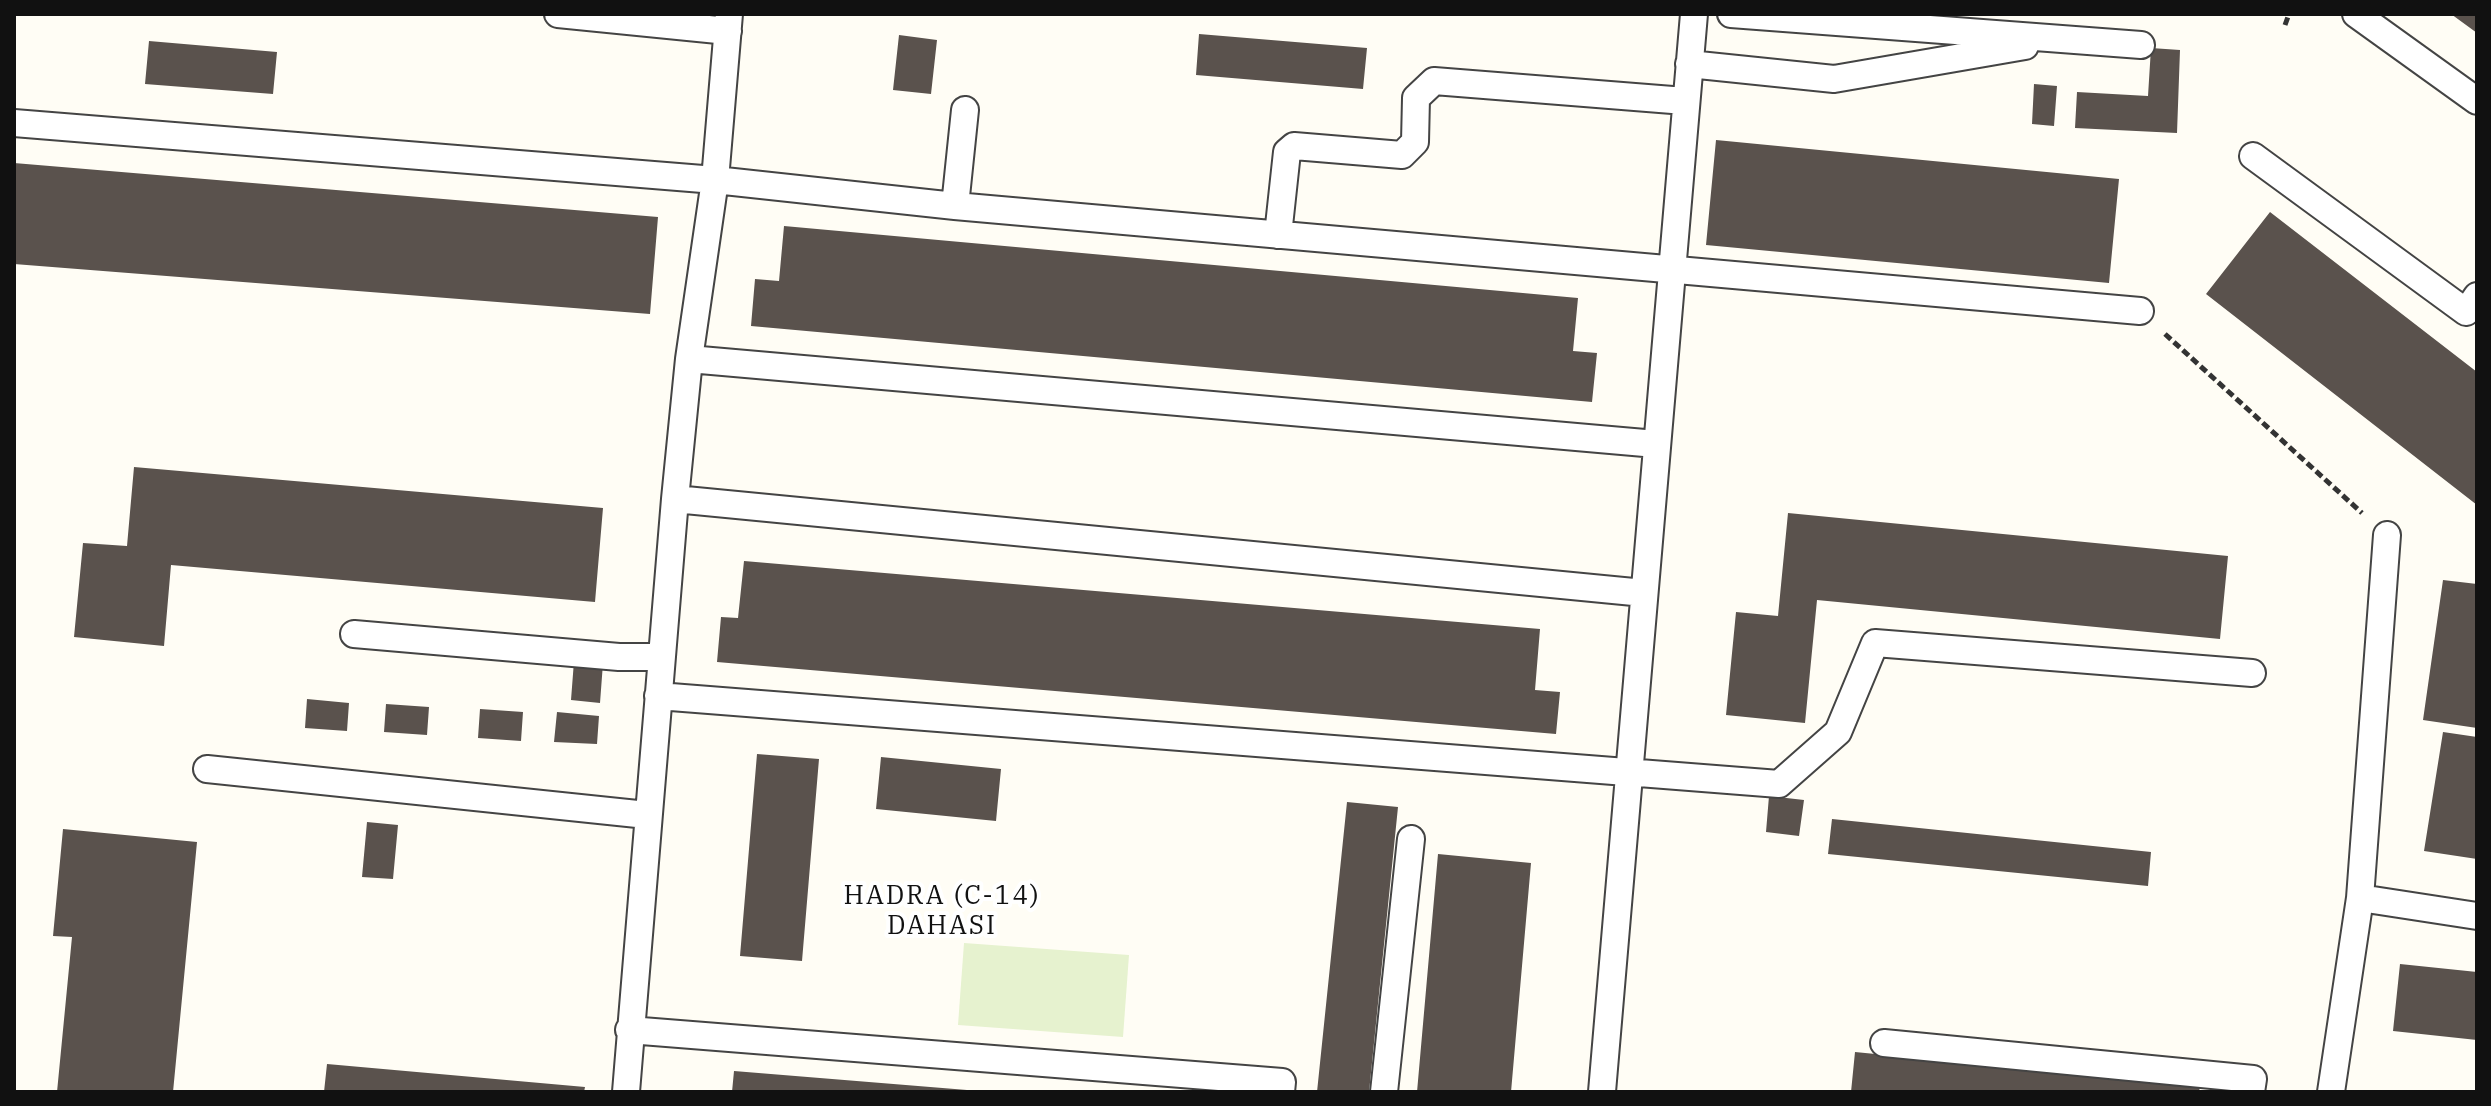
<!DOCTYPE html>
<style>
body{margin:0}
#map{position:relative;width:2491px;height:1106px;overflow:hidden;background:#fffdf5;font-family:"IBM Plex Serif",serif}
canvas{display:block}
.frame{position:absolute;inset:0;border:16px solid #111;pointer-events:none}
</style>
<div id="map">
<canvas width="2491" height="1106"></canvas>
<div class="frame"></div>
</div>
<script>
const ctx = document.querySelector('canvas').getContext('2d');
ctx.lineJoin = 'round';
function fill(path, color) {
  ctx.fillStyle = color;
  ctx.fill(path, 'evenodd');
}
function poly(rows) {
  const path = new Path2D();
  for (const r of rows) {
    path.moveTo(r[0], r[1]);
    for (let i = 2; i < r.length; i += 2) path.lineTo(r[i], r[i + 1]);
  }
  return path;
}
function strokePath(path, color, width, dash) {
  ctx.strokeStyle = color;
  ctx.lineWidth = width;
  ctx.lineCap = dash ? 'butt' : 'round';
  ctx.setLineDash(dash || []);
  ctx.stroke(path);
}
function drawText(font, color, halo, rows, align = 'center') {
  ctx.font = font + ' "IBM Plex Serif",serif';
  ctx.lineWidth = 8;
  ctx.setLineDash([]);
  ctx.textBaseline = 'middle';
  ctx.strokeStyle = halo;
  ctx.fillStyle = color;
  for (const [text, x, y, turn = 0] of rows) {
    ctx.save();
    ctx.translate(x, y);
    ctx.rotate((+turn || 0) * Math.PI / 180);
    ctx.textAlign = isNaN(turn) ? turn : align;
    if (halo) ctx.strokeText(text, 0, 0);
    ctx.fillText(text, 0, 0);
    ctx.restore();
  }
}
fill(poly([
 [964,943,1129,955,1123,1037,958,1025]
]), '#e6f2cf');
fill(poly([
 [2451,14,2477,14,2477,33],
 [1199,34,1367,48,1363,89,1196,75],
 [899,35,937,40,931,94,893,90],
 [149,41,277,52,273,94,145,84],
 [2151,48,2180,50,2177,133,2075,128,2077,92,2148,96],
 [2034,84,2057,86,2054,126,2032,124],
 [1716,140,2119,179,2109,283,1706,245],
 [14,163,658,217,650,314,14,264],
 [2270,212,2477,372,2477,505,2206,294],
 [784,226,1578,298,1573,351,1597,353,1592,402,751,326,755,279,779,281],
 [134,467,603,508,595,602,171,565,164,646,74,637,83,543,127,546],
 [1788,513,2228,556,2220,639,1817,600,1805,723,1726,715,1736,612,1778,616],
 [744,561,1540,629,1535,690,1560,692,1556,734,717,662,721,617,738,618],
 [2443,580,2477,584,2477,728,2423,720],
 [574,661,603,663,600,703,571,700],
 [307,699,349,703,347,731,305,728],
 [386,704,429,707,427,735,384,732],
 [480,709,523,712,521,741,478,738],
 [557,712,599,716,597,744,554,742],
 [2443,732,2477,737,2477,859,2424,851],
 [757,754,819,759,802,961,740,956],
 [881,757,1001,769,996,821,876,809],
 [1769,796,1804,800,1799,836,1766,832],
 [1347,802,1398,807,1369,1092,1317,1092],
 [1832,819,2151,852,2148,886,1828,854],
 [367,822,398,825,393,879,362,877],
 [63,829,197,842,173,1092,57,1092,72,937,53,936],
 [1438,854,1531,863,1511,1092,1417,1092],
 [2400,964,2477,972,2477,1040,2393,1031],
 [1855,1052,2200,1086,2199,1092,1851,1092],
 [327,1064,585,1087,584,1092,324,1092],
 [734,1071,967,1090,967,1092,732,1092]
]), '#5a524d');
const lane = poly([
 [558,14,728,31],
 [1731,14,2141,45],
 [2356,14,2477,101],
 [1689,64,1834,79,2025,46],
 [14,123,715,180,955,206,2140,311],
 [2253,156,2466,312,2477,296],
 [955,206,965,110],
 [1278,235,1287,152,1294,146,1402,155,1415,142,1416,98,1434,81,1685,101],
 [689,359,1656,444],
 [675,499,1644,593],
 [354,634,619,657,660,657],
 [658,696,1779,784,1838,732,1875,643,2252,673],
 [207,769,647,815],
 [2360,898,2477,916],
 [629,1030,1282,1082,1281,1092],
 [1884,1043,2253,1079,2251,1092],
 [626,1092,675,499,689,359,715,180,729,14],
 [1384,1092,1411,839],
 [1602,1092,1694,14],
 [2331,1092,2360,898,2387,535]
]);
strokePath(lane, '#444', 30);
strokePath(poly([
 [2285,25,2289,14],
 [2165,334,2362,513]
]), '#333', 5, [8, 4]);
strokePath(lane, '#fff', 26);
ctx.letterSpacing = '2px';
drawText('26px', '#111', '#fff', [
 ["HADRA (C-14)",942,896],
 ["DAHASI",942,926]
]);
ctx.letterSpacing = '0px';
</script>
